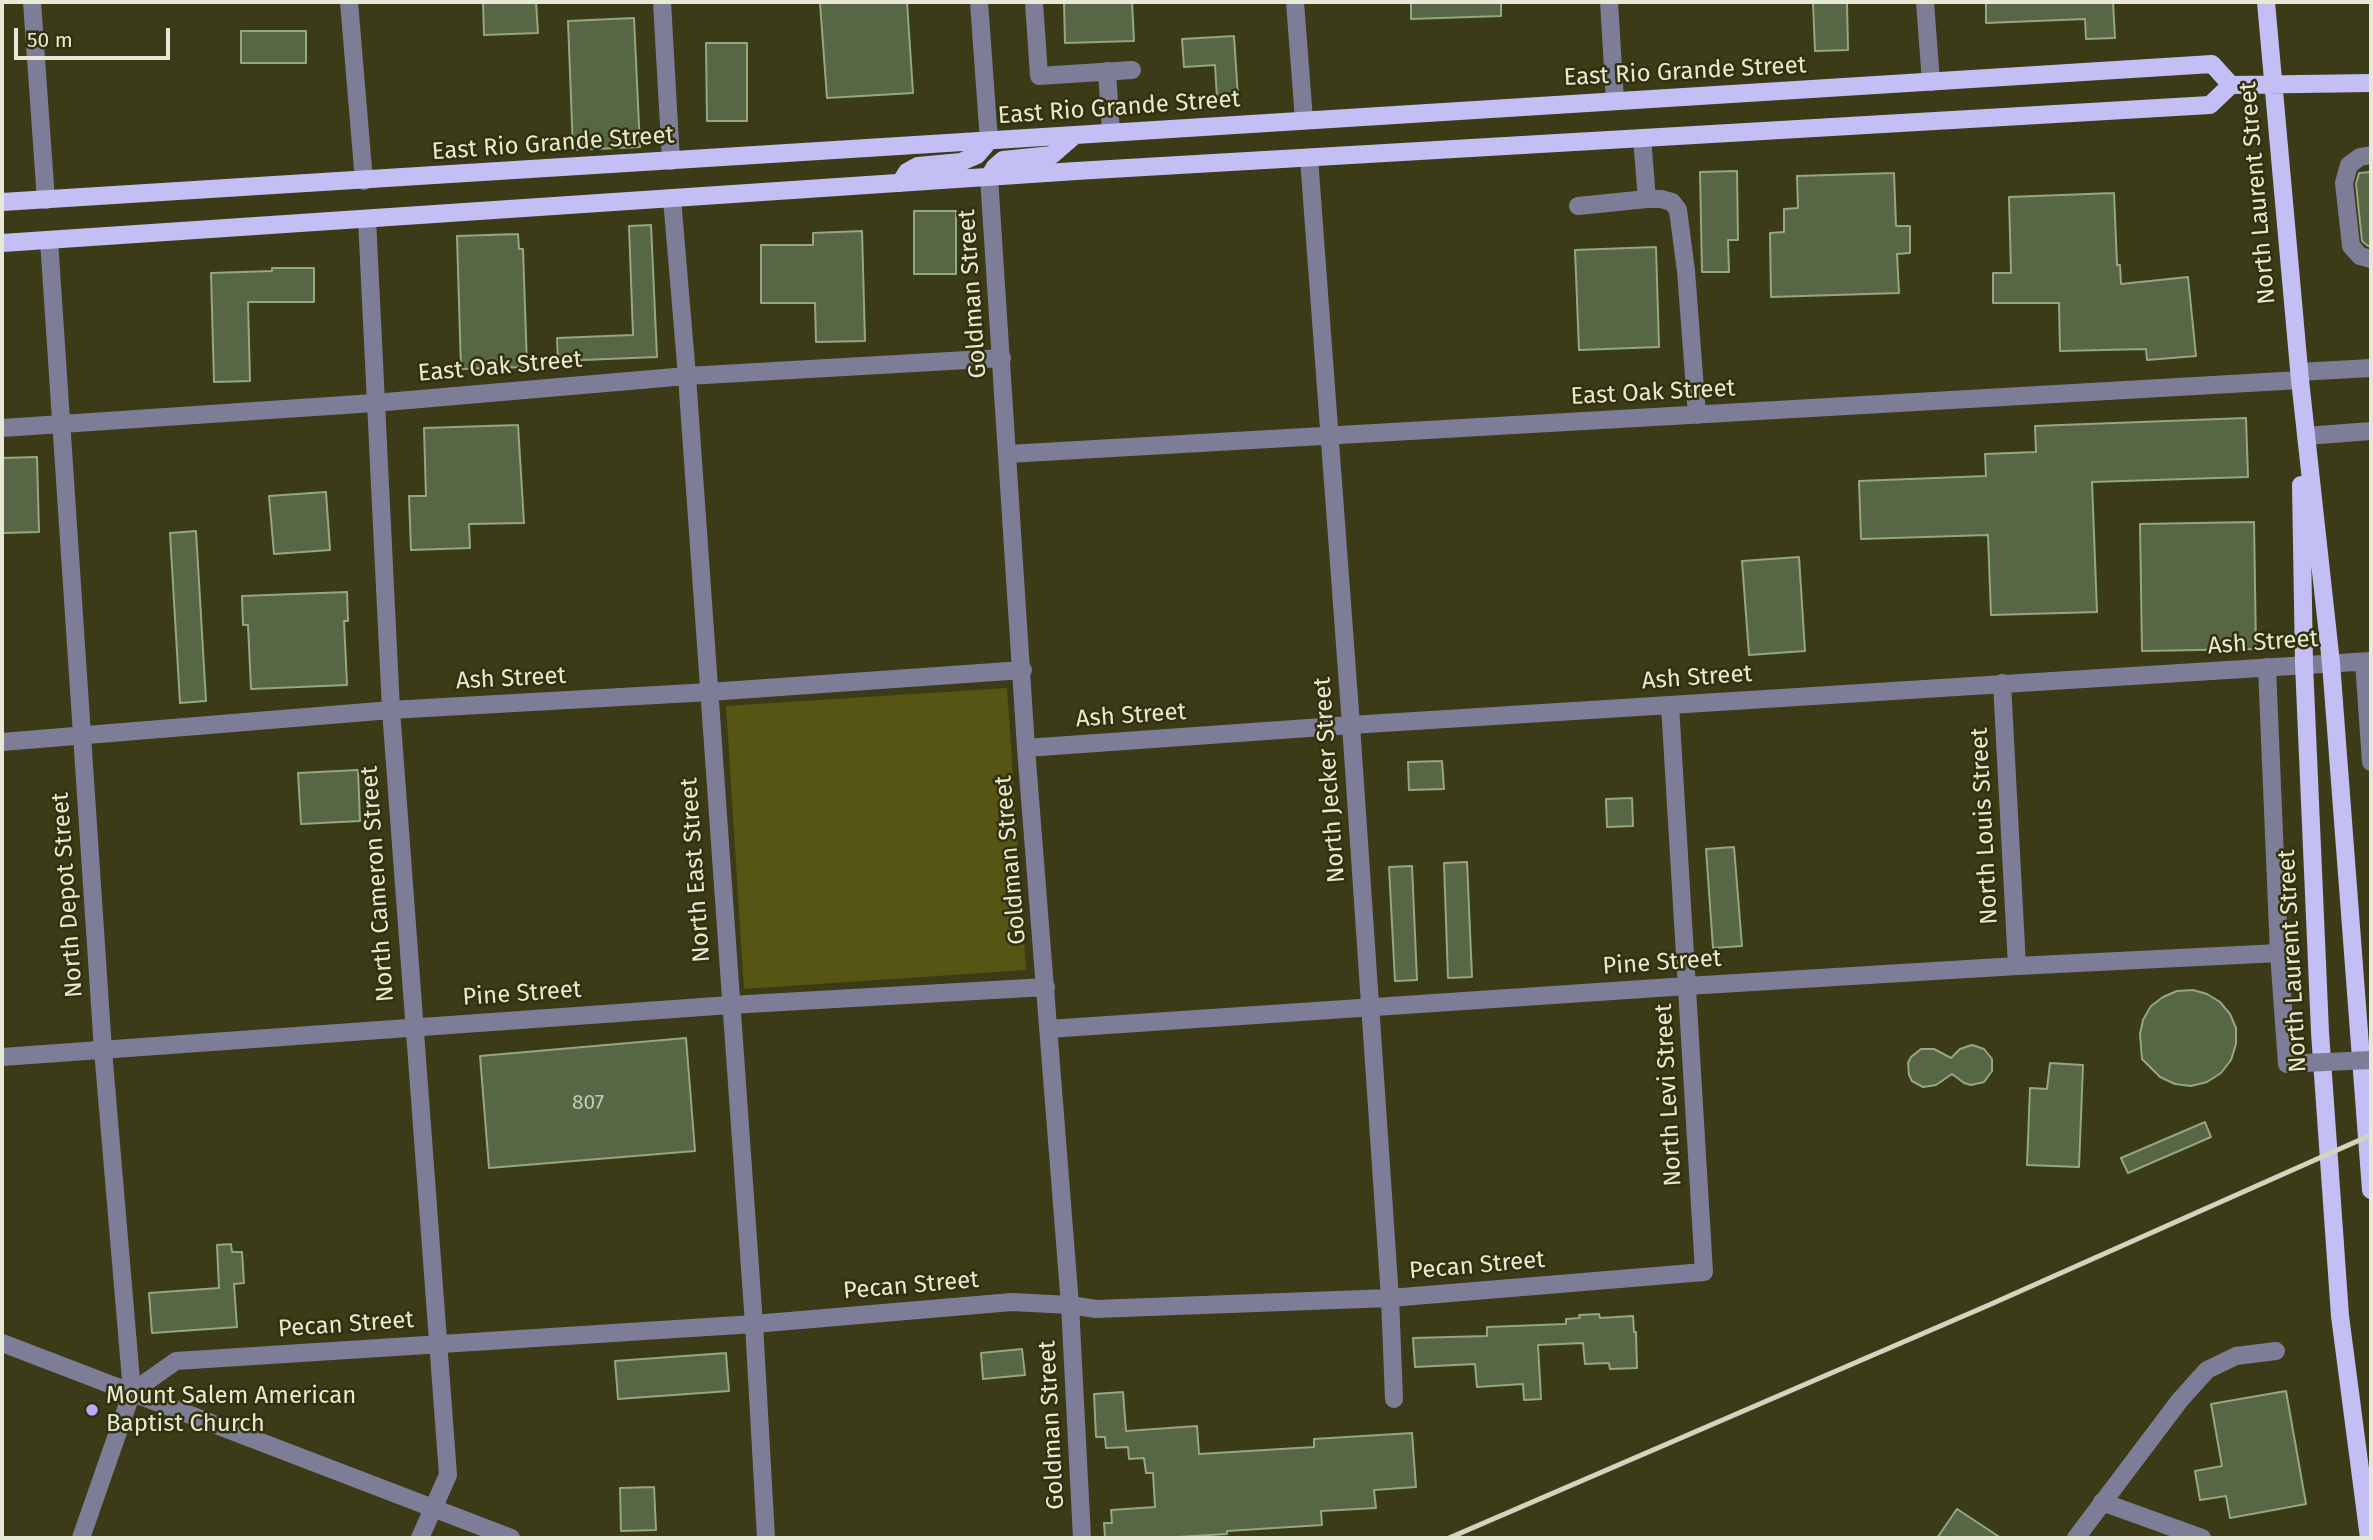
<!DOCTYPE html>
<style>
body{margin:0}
#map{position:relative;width:2373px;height:1540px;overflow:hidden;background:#3c3b18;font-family:"Fira Sans",sans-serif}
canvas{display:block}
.frame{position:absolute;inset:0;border:4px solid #e8e9d4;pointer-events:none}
.scale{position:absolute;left:14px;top:28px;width:156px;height:32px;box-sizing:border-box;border:4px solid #e8e9d4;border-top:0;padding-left:9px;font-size:21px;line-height:24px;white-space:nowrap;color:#e8e9d4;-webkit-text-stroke:5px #32310d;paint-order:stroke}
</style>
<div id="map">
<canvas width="2373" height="1540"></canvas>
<div class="frame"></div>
<div class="scale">50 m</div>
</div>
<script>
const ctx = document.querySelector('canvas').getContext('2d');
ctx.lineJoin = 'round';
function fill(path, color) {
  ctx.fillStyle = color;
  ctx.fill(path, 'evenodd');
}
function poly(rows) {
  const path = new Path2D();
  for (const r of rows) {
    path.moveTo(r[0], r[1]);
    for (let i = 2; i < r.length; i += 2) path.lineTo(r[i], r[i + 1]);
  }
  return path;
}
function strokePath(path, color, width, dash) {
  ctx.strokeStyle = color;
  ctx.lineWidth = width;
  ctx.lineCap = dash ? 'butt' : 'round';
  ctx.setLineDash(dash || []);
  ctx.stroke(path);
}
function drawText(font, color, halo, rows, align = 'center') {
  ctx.font = font + ' "Fira Sans",sans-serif';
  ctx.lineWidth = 5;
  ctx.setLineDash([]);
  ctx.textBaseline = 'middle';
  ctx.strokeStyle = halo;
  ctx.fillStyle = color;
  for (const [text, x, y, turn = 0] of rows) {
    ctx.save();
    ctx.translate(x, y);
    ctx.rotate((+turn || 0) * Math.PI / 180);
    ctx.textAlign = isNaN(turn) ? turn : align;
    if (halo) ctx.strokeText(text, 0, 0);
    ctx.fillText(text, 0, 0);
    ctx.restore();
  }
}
fill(poly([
 [1007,688,1026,970,744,989,726,706]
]), '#565514');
const building = poly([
 [483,2,536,2,538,33,484,35,483,2],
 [839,2,907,2,913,93,827,98,820,3,839,2],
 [1064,2,1132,2,1134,41,1065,43,1064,2],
 [1411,2,1501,2,1501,16,1411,19,1411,2],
 [1813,2,1847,2,1848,50,1815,51,1813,2],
 [1986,2,2113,2,2115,38,2086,39,2085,19,1986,23,1986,2],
 [634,18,640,147,573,150,568,21,634,18],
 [241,31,306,31,306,63,241,63,241,31],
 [1234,36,1238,97,1217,98,1215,65,1184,67,1182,39,1234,36],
 [706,43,747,43,747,121,707,121,706,43],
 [1737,171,1738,240,1728,240,1729,272,1702,272,1700,172,1737,171],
 [2371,172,2371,246,2368,246,2362,241,2356,184,2359,173,2371,172],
 [1894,173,1896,226,1910,226,1910,253,1897,254,1899,293,1771,297,1770,233,1784,232,1784,209,1798,208,1797,176,1894,173],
 [2114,193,2117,265,2120,265,2121,284,2188,277,2196,356,2147,360,2146,349,2060,351,2059,303,1993,303,1993,273,2011,273,2009,197,2114,193],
 [914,211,956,211,956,274,914,274,914,211],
 [651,225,657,357,558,361,557,338,633,335,629,226,651,225],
 [862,231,865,341,816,342,815,303,761,303,761,245,813,245,813,233,862,231],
 [518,234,519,249,523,249,527,367,461,369,457,236,518,234],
 [1656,247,1659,347,1579,350,1575,250,1656,247],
 [272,268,314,268,314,302,248,302,250,381,214,382,211,273,272,271,272,268],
 [2246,418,2248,477,2092,482,2097,612,1991,615,1988,535,1861,539,1859,481,1986,476,1985,454,2036,452,2035,426,2246,418],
 [518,425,524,523,469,524,470,548,411,550,409,496,426,496,424,428,518,425],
 [37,457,39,532,2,533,2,458,37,457],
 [326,492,330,550,274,554,269,496,326,492],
 [2254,522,2256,649,2142,651,2140,524,2254,522],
 [196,531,206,701,180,703,170,533,196,531],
 [1799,557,1805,651,1749,655,1742,561,1799,557],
 [347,592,348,621,344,621,347,685,251,689,248,625,243,625,242,596,347,592],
 [1442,761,1444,789,1409,790,1408,762,1442,761],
 [358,770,360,821,301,824,298,773,358,770],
 [1632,798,1633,826,1607,827,1606,799,1632,798],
 [1734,847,1742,946,1713,948,1706,849,1734,847],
 [1467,862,1472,977,1448,978,1444,863,1467,862],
 [1412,866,1417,980,1395,981,1389,867,1412,866],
 [2193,990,2207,994,2220,1002,2230,1014,2236,1028,2236,1044,2231,1060,2221,1073,2207,1082,2191,1086,2175,1084,2160,1077,2142,1059,2140,1034,2143,1020,2151,1006,2163,997,2177,991,2193,990],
 [686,1038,695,1151,489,1168,480,1056,686,1038],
 [1972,1045,1984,1049,1992,1059,1992,1071,1984,1082,1971,1085,1964,1083,1952,1074,1936,1085,1923,1087,1912,1081,1909,1075,1908,1063,1911,1057,1921,1049,1934,1049,1951,1058,1960,1049,1972,1045],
 [2050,1063,2083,1065,2079,1167,2027,1165,2030,1088,2047,1089,2050,1063],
 [2205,1122,2211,1137,2128,1173,2121,1158,2205,1122],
 [231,1244,232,1252,242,1252,244,1283,234,1284,237,1327,152,1333,149,1293,219,1288,217,1245,231,1244],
 [1599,1314,1600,1318,1633,1316,1634,1332,1636,1332,1637,1368,1610,1369,1609,1363,1585,1364,1583,1343,1538,1345,1541,1399,1524,1400,1523,1384,1477,1387,1475,1364,1415,1367,1413,1338,1487,1336,1487,1327,1566,1324,1566,1319,1580,1318,1579,1315,1599,1314],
 [1022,1349,1025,1375,983,1379,981,1353,1022,1349],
 [726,1353,729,1391,618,1399,615,1361,726,1353],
 [2286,1391,2306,1504,2230,1518,2226,1496,2200,1500,2195,1471,2222,1466,2211,1404,2286,1391],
 [1123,1392,1126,1431,1197,1426,1199,1454,1314,1447,1314,1439,1412,1433,1416,1487,1374,1490,1376,1508,1321,1511,1322,1525,1227,1531,1227,1534,1160,1538,1105,1538,1104,1523,1112,1523,1111,1510,1155,1507,1153,1473,1146,1473,1144,1458,1129,1459,1128,1447,1106,1448,1105,1437,1096,1437,1094,1394,1123,1392],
 [654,1487,656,1530,621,1531,620,1488,654,1487],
 [1957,1509,2001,1538,1937,1538,1957,1509]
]);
fill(building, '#576645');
strokePath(building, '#95a682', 2);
strokePath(poly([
 [32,2,46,200],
 [349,2,364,181],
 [662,2,671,161],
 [979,2,989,141],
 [1034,2,1039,76,1132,70],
 [1295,2,1304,120],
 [1609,2,1615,101],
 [1925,2,1931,82],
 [1107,71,1111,133],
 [2371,155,2360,157,2349,165,2344,183,2351,246,2360,256,2371,259],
 [1309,158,1351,725,1390,1298,1394,1399],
 [989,177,1026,748,1070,1305,1082,1538],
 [672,198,687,376,754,1324,766,1538],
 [1647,199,1661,199,1672,202,1678,210,1686,271,1697,415],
 [1578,206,1647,199,1642,138],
 [367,219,391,710,448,1475,420,1538],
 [49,240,103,1050,132,1392,81,1538],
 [2299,372,2371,368],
 [2,428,374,403,687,376,1002,358],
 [2306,436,2371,431],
 [1008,454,2300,380],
 [2364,662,2371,762],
 [2267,667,2279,953,2287,1064,2304,1063],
 [2002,683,2017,966],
 [2,742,391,710,709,692,1023,670],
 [1026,748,1351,725,2371,661],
 [1048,1029,1687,986,2017,966,2279,953],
 [2,1057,730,1005,1046,987],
 [2,1343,511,1538],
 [132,1392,176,1361,754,1324,1012,1302,1070,1305,1096,1309,1390,1298,1704,1272,1670,705],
 [2102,1502,2202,1538],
 [2076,1538,2180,1400,2207,1370,2236,1356,2276,1351]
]), '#7e7d97', 18);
strokePath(poly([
 [2266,2,2300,380,2331,663,2371,1190],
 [989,177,995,167,1003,160,1052,155,1075,135],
 [900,183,907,172,918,166,961,162,977,155,989,141],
 [2,202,2212,64,2231,85],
 [2,243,1076,171,2210,105,2231,85,2371,83],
 [2301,485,2304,664,2320,1032,2340,1316,2369,1538]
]), '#c3bff4', 18);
strokePath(poly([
 [1449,1538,1989,1305,2371,1135]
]), '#d3d4bd', 5);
strokePath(poly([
 [2304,1063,2371,1060]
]), '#7e7d97', 18);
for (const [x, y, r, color] of [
 [92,1410,7,"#b4acf9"]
]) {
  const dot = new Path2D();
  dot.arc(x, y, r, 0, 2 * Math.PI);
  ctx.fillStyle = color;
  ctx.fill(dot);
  strokePath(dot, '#32310d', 2.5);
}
drawText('21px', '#c4c8b0', null, [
 ["807",588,1103]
]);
drawText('24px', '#e8e9d4', '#32310d', [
 ["East Rio Grande Street",1685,72,-3],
 ["East Rio Grande Street",1119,108,-4],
 ["East Rio Grande Street",553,144,-4],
 ["North Laurent Street",2258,193,-95],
 ["Goldman Street",973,294,-94],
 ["East Oak Street",500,367,-5],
 ["East Oak Street",1653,393,-3],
 ["Ash Street",2263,643,-4],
 ["Ash Street",1697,678,-4],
 ["Ash Street",511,679,-3],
 ["Ash Street",1131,716,-4],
 ["North Jecker Street",1330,780,-94],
 ["North Louis Street",1985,826,-93],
 ["Goldman Street",1011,860,-95],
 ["North East Street",696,870,-94],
 ["North Cameron Street",378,884,-94],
 ["North Depot Street",68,895,-94],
 ["North Laurent Street",2293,961,-93],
 ["Pine Street",1662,963,-4],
 ["Pine Street",522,994,-4],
 ["North Levi Street",1669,1095,-93],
 ["Pecan Street",1477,1266,-5],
 ["Pecan Street",911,1286,-5],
 ["Pecan Street",346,1325,-4],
 ["Goldman Street",1052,1425,-93]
]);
drawText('24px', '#e8e9d4', '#32310d', [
 ["Mount Salem American",106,1396],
 ["Baptist Church",106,1424]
], 'left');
</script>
